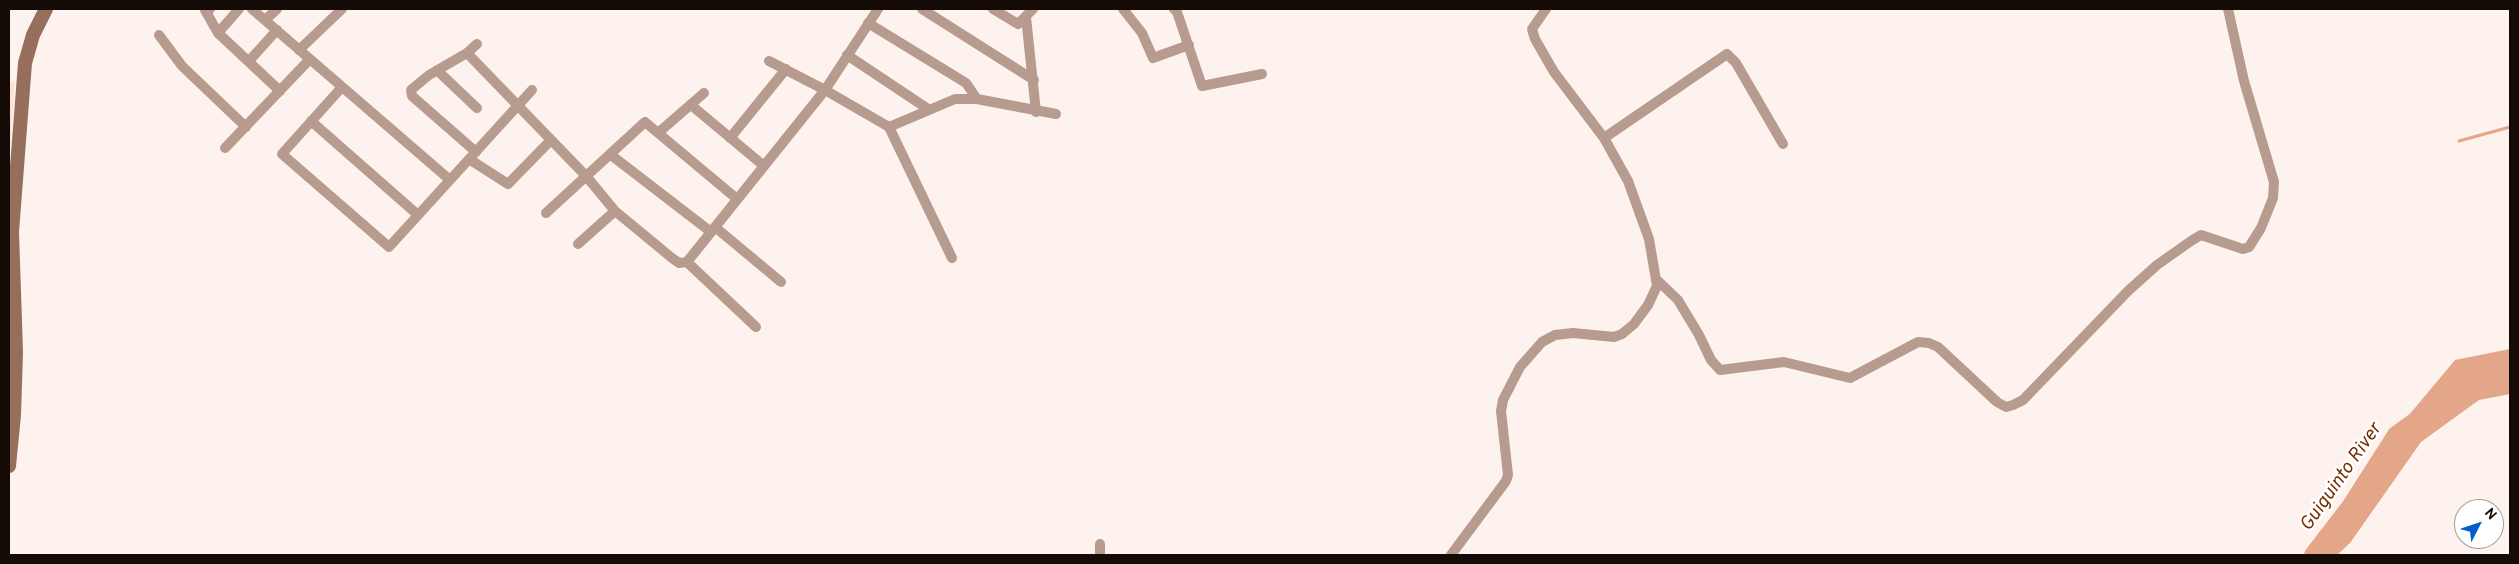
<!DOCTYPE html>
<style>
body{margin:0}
#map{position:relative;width:2519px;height:564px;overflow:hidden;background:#fdf2ed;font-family:Overpass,sans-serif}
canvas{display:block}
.frame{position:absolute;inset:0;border:10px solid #140b07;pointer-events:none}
.north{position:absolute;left:2454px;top:499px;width:50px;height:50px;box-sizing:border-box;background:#fff;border:1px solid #a19d9c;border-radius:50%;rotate:49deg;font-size:14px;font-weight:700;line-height:20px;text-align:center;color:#140b07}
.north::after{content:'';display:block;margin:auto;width:18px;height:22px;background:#015fc8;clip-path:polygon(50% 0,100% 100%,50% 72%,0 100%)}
</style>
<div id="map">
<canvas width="2519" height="564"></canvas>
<div class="frame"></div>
<div class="north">N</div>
</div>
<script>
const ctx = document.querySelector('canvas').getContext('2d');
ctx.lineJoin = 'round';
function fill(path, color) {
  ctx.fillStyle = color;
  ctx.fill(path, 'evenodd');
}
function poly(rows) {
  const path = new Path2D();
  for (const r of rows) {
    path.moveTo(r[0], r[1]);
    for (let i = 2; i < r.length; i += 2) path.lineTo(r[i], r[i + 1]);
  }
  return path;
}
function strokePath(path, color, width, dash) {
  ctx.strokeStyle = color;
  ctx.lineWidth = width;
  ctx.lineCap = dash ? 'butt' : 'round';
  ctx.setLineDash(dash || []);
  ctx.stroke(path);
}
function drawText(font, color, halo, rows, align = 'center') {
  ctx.font = font + ' Overpass,sans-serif';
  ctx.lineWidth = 5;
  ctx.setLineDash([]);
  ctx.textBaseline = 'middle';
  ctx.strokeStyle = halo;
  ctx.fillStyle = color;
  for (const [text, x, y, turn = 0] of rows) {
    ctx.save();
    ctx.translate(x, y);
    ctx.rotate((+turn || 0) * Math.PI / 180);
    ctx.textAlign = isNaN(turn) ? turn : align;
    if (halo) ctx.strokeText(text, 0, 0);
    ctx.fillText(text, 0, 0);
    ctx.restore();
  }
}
fill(poly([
 [15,80,9,160,9,82]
]), '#fee1d4');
fill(poly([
 [2510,349,2510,394,2479,400,2421,442,2350,543,2337,555,2310,555,2370,490,2409,415,2455,360]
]), '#e4a688');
strokePath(poly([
 [2459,141,2510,127]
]), '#e4a688', 3);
strokePath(poly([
 [2313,555,2350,507,2396,435,2418,419]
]), '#e4a688', 18);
strokePath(poly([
 [210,9,205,10,218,33,280,91],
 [252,9,450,180],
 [922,9,1034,80],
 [993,9,1018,24,1033,9],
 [1123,9,1142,33,1153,58,1189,45],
 [1174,9,1177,12,1202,86,1262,74],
 [1026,17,1036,112],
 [265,20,277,9],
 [868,23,966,83,977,99],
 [218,33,239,9],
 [159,35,182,66,246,127],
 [299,50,342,9],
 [467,53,586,176,615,211,672,258,679,263,687,262,825,90,878,9],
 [847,55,928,109],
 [249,61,277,30],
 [769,61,825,90,889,127,952,258],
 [437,70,477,108],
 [342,87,282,154,389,247,532,90],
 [691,105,764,166],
 [311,121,418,215],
 [889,127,955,99,977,99,1056,114],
 [658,133,704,93],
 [730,138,786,69],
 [1604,138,1727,54,1736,63,1783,144],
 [225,148,310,59],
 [476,152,412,96,411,90,429,75,467,53,477,44],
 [611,155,711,232],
 [469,159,508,184,551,140],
 [546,213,645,122,737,199],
 [715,227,781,282],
 [578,244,615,211],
 [687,262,756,327],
 [1656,279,1678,300,1699,335,1711,360,1720,370,1784,362,1850,378,1918,342,1929,343,1938,347,1997,402,2006,407,2013,405,2023,400,2128,291,2157,265,2191,241,2201,235,2243,249,2249,247,2261,228,2273,198,2274,182,2244,81,2228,9],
 [1100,544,1100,555],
 [1451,555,1506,481,1508,475,1501,411,1503,400,1520,367,1542,342,1555,335,1573,333,1614,337,1622,334,1634,324,1648,305,1657,286,1649,239,1628,181,1604,138,1554,72,1535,39,1532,29,1546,9]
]), '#b69b8e', 10);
strokePath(poly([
 [9,466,14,415,16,352,12,232,25,63,33,35,46,9]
]), '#966f5c', 14);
drawText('italic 19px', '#783000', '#fff', [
 ["Guiguinto River",2342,478,-55]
]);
</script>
